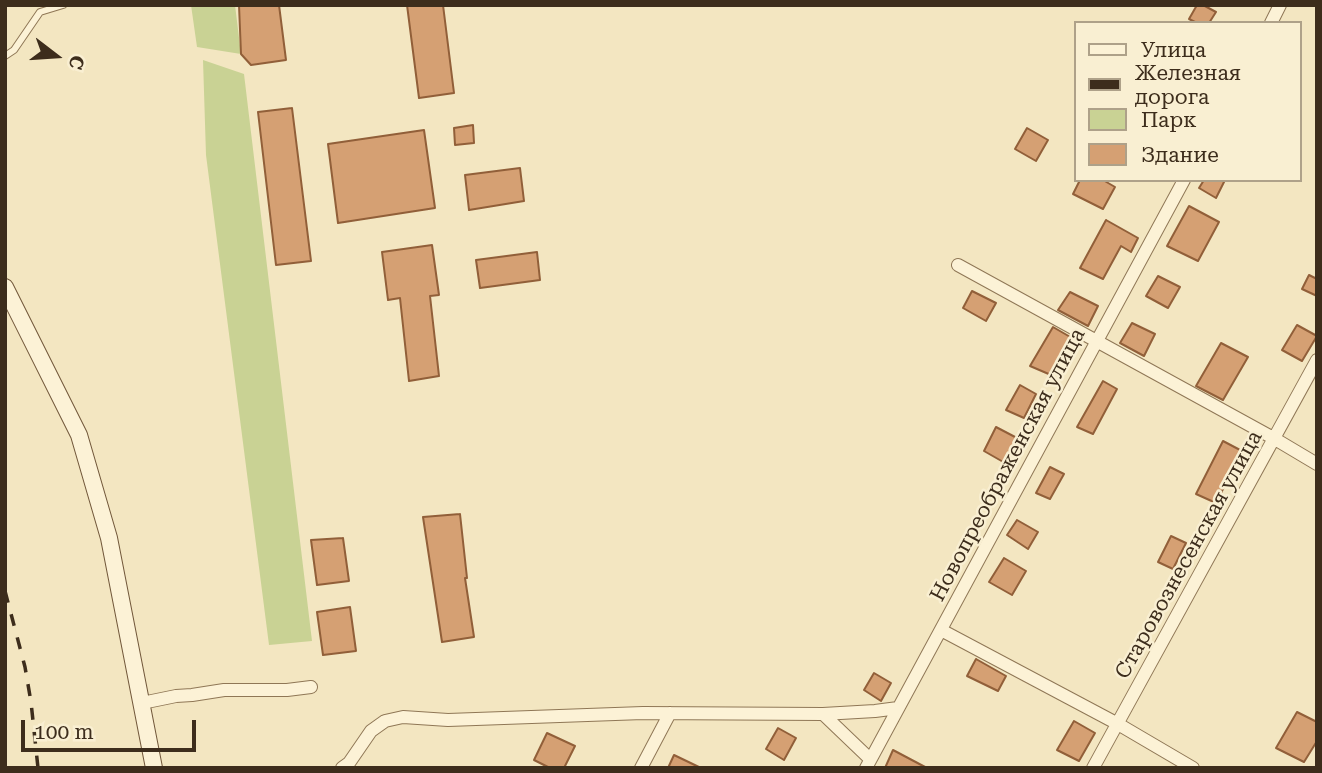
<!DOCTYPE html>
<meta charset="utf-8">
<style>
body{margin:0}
#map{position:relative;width:1322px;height:773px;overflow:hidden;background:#f3e6c1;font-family:"Roboto Serif",serif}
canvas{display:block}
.frame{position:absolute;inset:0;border:7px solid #3d2d1c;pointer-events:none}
.legend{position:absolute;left:1074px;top:21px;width:228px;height:161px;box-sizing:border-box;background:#f9efd2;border:2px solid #aea189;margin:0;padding:9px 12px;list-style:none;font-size:21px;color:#3d2d1c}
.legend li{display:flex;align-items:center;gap:14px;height:35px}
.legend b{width:35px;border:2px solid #aea189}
.north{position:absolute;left:21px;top:21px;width:70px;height:70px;-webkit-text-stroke:5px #f9efd2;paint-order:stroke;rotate:107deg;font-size:19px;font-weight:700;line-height:28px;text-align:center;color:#3d2d1c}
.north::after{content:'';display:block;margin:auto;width:24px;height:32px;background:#3d2d1c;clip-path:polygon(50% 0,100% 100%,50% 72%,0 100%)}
.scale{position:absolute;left:21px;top:720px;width:175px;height:32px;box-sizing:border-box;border:4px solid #3d2d1c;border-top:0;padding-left:9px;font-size:21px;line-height:24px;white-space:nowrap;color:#3d2d1c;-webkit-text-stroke:5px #f9efd2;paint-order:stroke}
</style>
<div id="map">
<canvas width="1322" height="773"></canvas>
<div class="frame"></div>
<ul class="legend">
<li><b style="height:9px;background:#fcf2d6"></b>Улица</li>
<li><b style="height:9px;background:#3d2d1c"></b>Железная дорога</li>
<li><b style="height:19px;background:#c9d294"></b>Парк</li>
<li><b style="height:19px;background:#d5a073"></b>Здание</li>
</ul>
<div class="north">С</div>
<div class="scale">100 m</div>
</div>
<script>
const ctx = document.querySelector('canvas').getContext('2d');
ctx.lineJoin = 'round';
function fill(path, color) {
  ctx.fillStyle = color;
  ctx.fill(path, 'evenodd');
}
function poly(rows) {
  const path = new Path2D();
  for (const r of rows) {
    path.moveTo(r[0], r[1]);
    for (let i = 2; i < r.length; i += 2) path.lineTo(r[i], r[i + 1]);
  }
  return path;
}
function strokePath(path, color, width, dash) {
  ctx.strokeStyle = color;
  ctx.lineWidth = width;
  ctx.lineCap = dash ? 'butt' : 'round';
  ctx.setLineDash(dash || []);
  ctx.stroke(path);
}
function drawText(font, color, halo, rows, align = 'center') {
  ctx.font = font + ' "Roboto Serif",serif';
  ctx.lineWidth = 5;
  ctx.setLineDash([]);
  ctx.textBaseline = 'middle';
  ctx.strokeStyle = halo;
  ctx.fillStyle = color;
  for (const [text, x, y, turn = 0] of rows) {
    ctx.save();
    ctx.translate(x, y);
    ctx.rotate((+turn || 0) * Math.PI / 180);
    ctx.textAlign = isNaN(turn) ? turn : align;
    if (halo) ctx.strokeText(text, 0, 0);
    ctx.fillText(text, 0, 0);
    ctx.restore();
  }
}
fill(poly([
 [191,5,235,5,241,54,197,47],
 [203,60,244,74,312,641,269,645,206,155]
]), '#c9d294');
const building = poly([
 [239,5,279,5,286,60,251,65,241,54,239,5],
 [407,5,443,5,454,93,419,98,407,5],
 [1197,5,1203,5,1216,12,1209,23,1197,23,1189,19,1197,5],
 [292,108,311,261,276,265,258,112,292,108],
 [473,125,474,143,455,145,454,128,473,125],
 [1027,128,1048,140,1036,161,1015,149,1027,128],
 [424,130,435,208,338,223,328,144,424,130],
 [520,168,524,201,469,210,465,175,520,168],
 [1080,180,1103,180,1115,187,1103,209,1073,194,1080,180],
 [1204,180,1225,180,1216,198,1199,188,1204,180],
 [1189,206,1219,222,1198,261,1167,246,1189,206],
 [1106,220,1138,238,1131,252,1121,246,1103,279,1080,268,1106,220],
 [432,245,439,295,430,296,439,376,409,381,400,298,388,300,382,252,432,245],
 [537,252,540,280,480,288,476,260,537,252],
 [1309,275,1317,279,1317,296,1302,289,1309,275],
 [1158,276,1180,287,1168,308,1146,296,1158,276],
 [972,291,996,303,986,321,963,308,972,291],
 [1070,292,1098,306,1088,326,1058,310,1070,292],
 [1132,323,1155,334,1144,356,1120,343,1132,323],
 [1297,325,1317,336,1302,361,1282,350,1297,325],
 [1053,327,1072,338,1051,375,1030,366,1053,327],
 [1221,343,1248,357,1223,400,1196,386,1221,343],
 [1103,381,1117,389,1093,434,1077,427,1103,381],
 [1020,385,1036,394,1024,418,1006,410,1020,385],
 [996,427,1017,438,1005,463,984,451,996,427],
 [1223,441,1242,451,1216,503,1196,494,1223,441],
 [1050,467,1064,474,1050,499,1036,493,1050,467],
 [460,514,467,578,465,578,474,637,442,642,423,517,460,514],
 [1017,520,1038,532,1028,549,1007,535,1017,520],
 [1171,536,1186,543,1173,569,1158,562,1171,536],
 [343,538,349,581,317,585,311,540,343,538],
 [1004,558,1026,571,1012,595,989,582,1004,558],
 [350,607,356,651,323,655,317,612,350,607],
 [976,659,1006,676,998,691,967,676,976,659],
 [874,673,891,683,881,701,864,690,874,673],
 [1297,712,1317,722,1317,741,1304,762,1276,748,1297,712],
 [1074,721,1095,733,1079,761,1057,750,1074,721],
 [778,728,796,738,784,760,766,749,778,728],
 [547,733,575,746,564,768,550,768,534,760,547,733],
 [893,750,927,768,885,768,893,750],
 [674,755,701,768,668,768,674,755]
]);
fill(building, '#d5a073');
strokePath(building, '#915f39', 2);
const lane = poly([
 [5,56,14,50,40,12,63,5]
]);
const street = poly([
 [1271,23,1280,5],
 [958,265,1275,439,1317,464],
 [941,630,1118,724,1193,768],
 [142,703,176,696,192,695,224,690,287,690,311,687],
 [823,714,870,759],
 [342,768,349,763,371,731,385,721,403,717,448,720,643,713,823,714,875,711,898,708],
 [641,768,670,713],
 [866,768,1184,180],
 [1093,768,1317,360]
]);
const secondary = poly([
 [5,287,79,435,109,538,154,768]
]);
strokePath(lane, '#8f7756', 8);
strokePath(street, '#8f7756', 14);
strokePath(secondary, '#71573a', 18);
strokePath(lane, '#fcf2d6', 6);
strokePath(street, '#fcf2d6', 12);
strokePath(secondary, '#fcf2d6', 16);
strokePath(poly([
 [5,591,25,667,31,702,38,768]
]), '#3d2d1c', 3.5, [12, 12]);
drawText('21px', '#3d2d1c', '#f9efd2', [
 ["Новопреображенская улица",1008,465,-62],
 ["Старовознесенская улица",1189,555,-61]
]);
</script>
